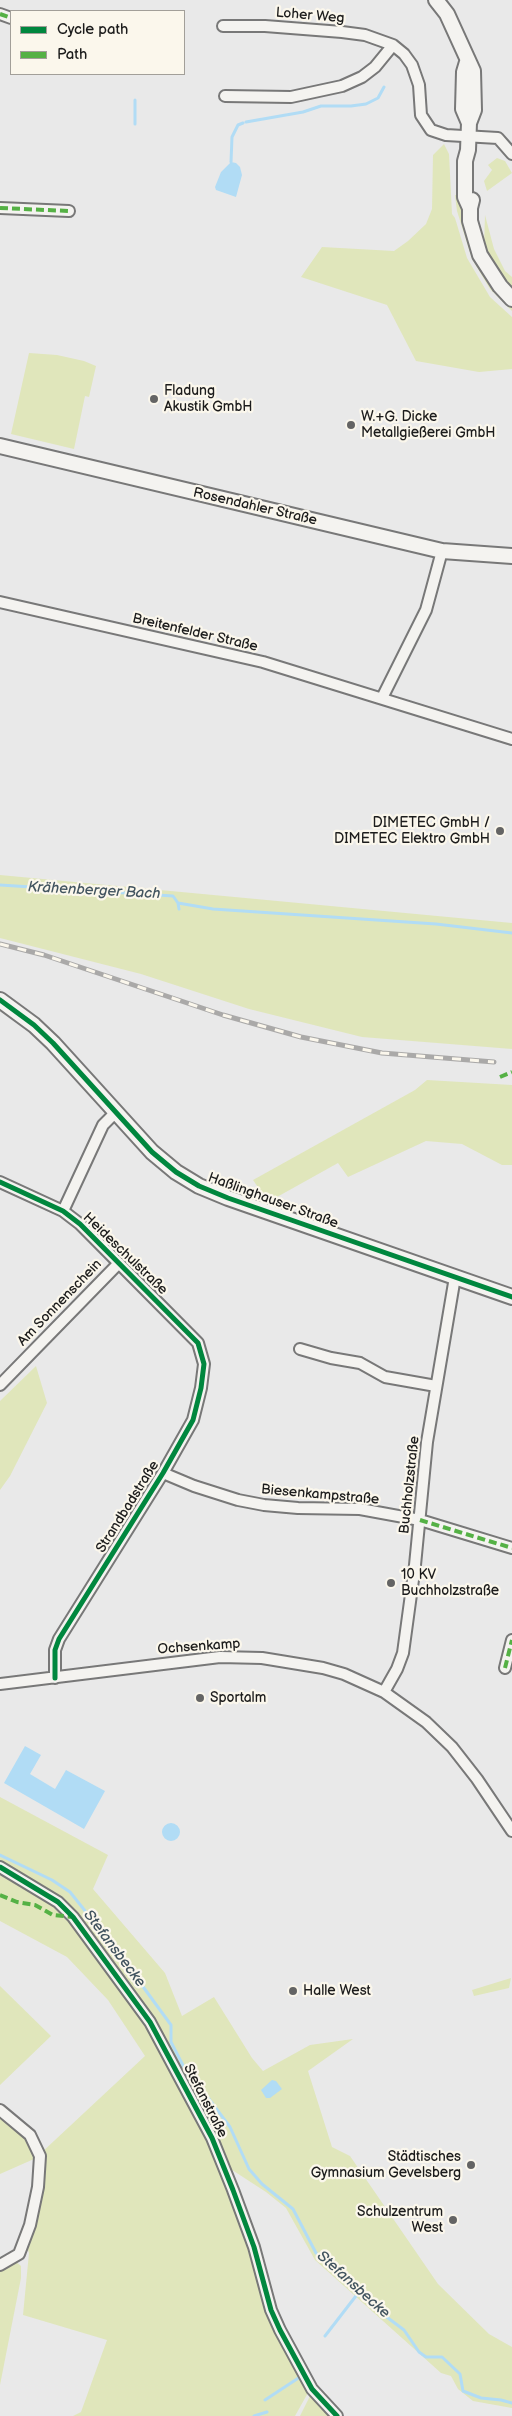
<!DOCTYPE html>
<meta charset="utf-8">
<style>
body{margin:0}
#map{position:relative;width:512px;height:2416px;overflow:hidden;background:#e9e9e9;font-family:"Balsamiq Sans",sans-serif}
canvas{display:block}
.legend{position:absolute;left:10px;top:10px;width:175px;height:65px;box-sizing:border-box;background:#fbf7ec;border:1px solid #a29f99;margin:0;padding:6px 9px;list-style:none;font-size:15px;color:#1c1c1c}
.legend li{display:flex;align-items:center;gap:10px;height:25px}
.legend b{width:25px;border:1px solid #a29f99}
</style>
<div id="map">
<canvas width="512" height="2416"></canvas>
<ul class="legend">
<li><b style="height:6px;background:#00873e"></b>Cycle path</li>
<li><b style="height:6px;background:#55b145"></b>Path</li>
</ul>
</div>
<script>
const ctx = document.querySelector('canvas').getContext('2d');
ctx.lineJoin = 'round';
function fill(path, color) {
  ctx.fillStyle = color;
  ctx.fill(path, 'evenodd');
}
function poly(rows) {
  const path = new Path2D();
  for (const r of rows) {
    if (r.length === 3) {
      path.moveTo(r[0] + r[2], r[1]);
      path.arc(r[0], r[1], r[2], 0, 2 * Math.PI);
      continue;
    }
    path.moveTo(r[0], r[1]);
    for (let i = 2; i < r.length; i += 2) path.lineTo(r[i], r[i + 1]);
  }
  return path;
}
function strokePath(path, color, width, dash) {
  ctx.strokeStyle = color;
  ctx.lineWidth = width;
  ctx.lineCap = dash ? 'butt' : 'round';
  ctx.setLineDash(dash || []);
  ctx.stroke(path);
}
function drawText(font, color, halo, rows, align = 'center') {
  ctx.font = font + ' "Balsamiq Sans",sans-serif';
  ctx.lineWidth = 4.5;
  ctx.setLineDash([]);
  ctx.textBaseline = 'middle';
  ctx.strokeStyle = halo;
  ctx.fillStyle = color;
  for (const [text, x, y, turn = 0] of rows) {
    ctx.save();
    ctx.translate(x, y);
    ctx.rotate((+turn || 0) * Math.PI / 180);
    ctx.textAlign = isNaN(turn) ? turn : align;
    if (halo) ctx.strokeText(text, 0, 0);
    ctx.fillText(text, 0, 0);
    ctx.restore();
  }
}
fill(poly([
 [444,144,449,154,452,214,455,218,467,258,490,297,512,317,512,369,479,372,416,361,387,305,301,277,322,247,394,251,408,241,426,224,432,209,433,155],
 [497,158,505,161,512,173,487,191,484,181,492,170,488,165],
 [455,195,458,195,468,240,479,267,495,291,512,308,512,311,490,289,472,259,457,211],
 [485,215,494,249,505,271,512,277,512,289,499,275,484,248],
 [29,353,57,355,84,361,96,366,89,397,85,396,74,449,11,434],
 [0,875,512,923,512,1049,362,1037,249,1009,141,974,0,938],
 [427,1080,512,1085,512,1165,502,1165,462,1144,426,1141,348,1177,338,1163,268,1202,253,1180,415,1090],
 [36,1366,47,1403,10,1476,0,1490,0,1401],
 [0,1797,108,1855,93,1889,165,1973,182,2016,214,1997,252,2058,263,2071,310,2045,353,2039,308,2071,332,2147,350,2156,438,2284,489,2334,512,2347,512,2408,473,2401,458,2389,451,2376,441,2373,315,2260,286,2208,266,2192,226,2166,276,2315,309,2391,295,2416,73,2416,81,2412,107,2340,23,2315,29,2253,27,2247,33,2225,40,2154,145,2056,108,2000,67,1957,0,1921],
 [511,1978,509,1988,474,1996,472,1990],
 [0,1986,51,2036,0,2085],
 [0,2113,27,2136,34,2159,0,2174],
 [15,2261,21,2266,21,2278,0,2385,0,2268],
 [311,2394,332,2416,300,2416]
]), '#e0e6bb');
fill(poly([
 [231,162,236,163,240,167,242,175,236,197,216,190,215,187,221,172],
 [25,1746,41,1755,30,1774,55,1789,66,1770,105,1791,84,1829,4,1783],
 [171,1832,9],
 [272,2080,276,2081,282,2089,270,2098,266,2098,261,2090]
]), '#b1dcf5');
strokePath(poly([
 [246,122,303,112,321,106,351,106,366,104,378,98,384,87],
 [135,124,135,100],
 [231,162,232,137,238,125,243,123],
 [0,885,173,896,178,903,179,909],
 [178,903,213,909,436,924,512,933],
 [0,1855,52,1880,70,1892,114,1947,171,2025,171,2042,191,2081,206,2095,230,2127,249,2169,262,2184,293,2209,316,2253,384,2315,404,2330,419,2352,426,2357,442,2357,460,2374,463,2391,481,2398,501,2400,512,2403],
 [325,2336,359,2292],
 [265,2400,300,2377],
 [254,2416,267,2412]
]), '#b1dcf5', 3);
const street = poly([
 [0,14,11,18],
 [223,26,265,26,342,32,365,35,393,45,404,54,412,65,419,85,421,115,431,130,446,135,498,138,512,154],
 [225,96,291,97,342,86,362,77,375,67,393,45],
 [0,208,69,211],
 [0,602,263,662,512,739],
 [382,698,426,610,442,551],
 [0,1182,63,1211,80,1224,198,1343,204,1364,201,1388,193,1420,163,1473,59,1639,55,1650,55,1678],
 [63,1211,103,1125,115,1113],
 [300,1349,331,1358,360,1363,385,1377,436,1386],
 [0,1385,119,1263],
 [163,1473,194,1486,238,1500,264,1505,298,1508,360,1509,420,1520,512,1548],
 [505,1668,512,1640],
 [0,1684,220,1657,262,1658,323,1668,344,1674,384,1692,426,1722,452,1747,477,1779,512,1831],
 [384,1692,397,1669,403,1653,415,1565,427,1442,455,1277],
 [0,1867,58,1902,73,1917,150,2022,212,2138,233,2190,254,2247,271,2310,280,2330,312,2389,337,2416],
 [0,2110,30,2135,40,2156,38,2187,30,2225,19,2254,0,2265]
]);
const secondary = poly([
 [436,0,447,14,473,71,474,110,469,123,468,150,465,161,465,197,470,208],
 [467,62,464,72,463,109,469,123],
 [472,200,470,208,470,221,480,255,500,286,512,299],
 [0,446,442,551,512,556],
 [0,1000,34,1025,53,1043,152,1152,176,1172,199,1186,228,1198,512,1297]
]);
strokePath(street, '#787878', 14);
strokePath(secondary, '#787878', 18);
strokePath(street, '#f4f3f0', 10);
strokePath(secondary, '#f4f3f0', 14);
const rail = poly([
 [0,944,44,955,223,1015,301,1037,382,1053,494,1062]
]);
strokePath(rail, '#aaa9a8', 5);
strokePath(rail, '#fbf7ec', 3, [9]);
strokePath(poly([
 [0,14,11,18],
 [0,208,69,211],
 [500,1077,512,1072],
 [420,1520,512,1548],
 [505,1668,512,1640],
 [0,1895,17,1902,35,1905,53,1915,73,1917]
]), '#55b145', 4, [8, 4]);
strokePath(poly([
 [0,1000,34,1025,53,1043,152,1152,176,1172,199,1186,228,1198,512,1297],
 [0,1182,63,1211,80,1224,198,1343,204,1364,201,1388,193,1420,163,1473,59,1639,55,1650,55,1678],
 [0,1867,58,1902,73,1917,150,2022,212,2138,233,2190,254,2247,271,2310,280,2330,312,2389,337,2416]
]), '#00873e', 5);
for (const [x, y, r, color] of [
 [154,399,5,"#646464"],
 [351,425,5,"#646464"],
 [500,831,5,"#646464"],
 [391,1583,5,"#646464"],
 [200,1698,5,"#646464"],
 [293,1991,5,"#646464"],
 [471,2165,5,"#646464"],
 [453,2220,5,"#646464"]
]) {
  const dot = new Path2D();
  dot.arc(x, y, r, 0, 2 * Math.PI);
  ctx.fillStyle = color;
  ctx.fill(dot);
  strokePath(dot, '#fbf7ec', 2);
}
drawText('14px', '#1c1c1c', '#fbf7ec', [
 ["Loher Weg",310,16,5],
 ["Rosendahler Straße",255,507,13],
 ["Breitenfelder Straße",195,633,13],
 ["Haßlinghauser Straße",273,1201,20],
 ["Heideschulstraße",125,1254,44],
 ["Am Sonnenschein",60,1303,-46],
 ["Buchholzstraße",410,1485,-84],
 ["Biesenkampstraße",320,1495,5],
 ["Strandbadstraße",128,1507,-58],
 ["Ochsenkamp",199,1647,-4],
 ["Stefanstraße",205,2101,63]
]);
drawText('14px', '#1c1c1c', '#fbf7ec', [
 ["Fladung",164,391],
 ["Akustik GmbH",164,407],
 ["W.+G. Dicke",361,417],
 ["Metallgießerei GmbH",361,433],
 ["DIMETEC GmbH /",490,823,"right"],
 ["DIMETEC Elektro GmbH",490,839,"right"],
 ["10 KV",401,1575],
 ["Buchholzstraße",401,1591],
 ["Sportalm",210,1698],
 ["Halle West",303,1991],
 ["Städtisches",461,2157,"right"],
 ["Gymnasium Gevelsberg",461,2173,"right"],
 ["Schulzentrum",443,2212,"right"],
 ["West",443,2228,"right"]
], 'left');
drawText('italic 15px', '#42545f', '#fbf7ec', [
 ["Krähenberger Bach",94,891,3],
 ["Stefansbecke",114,1949,53],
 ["Stefansbecke",353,2285,42]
]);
</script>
